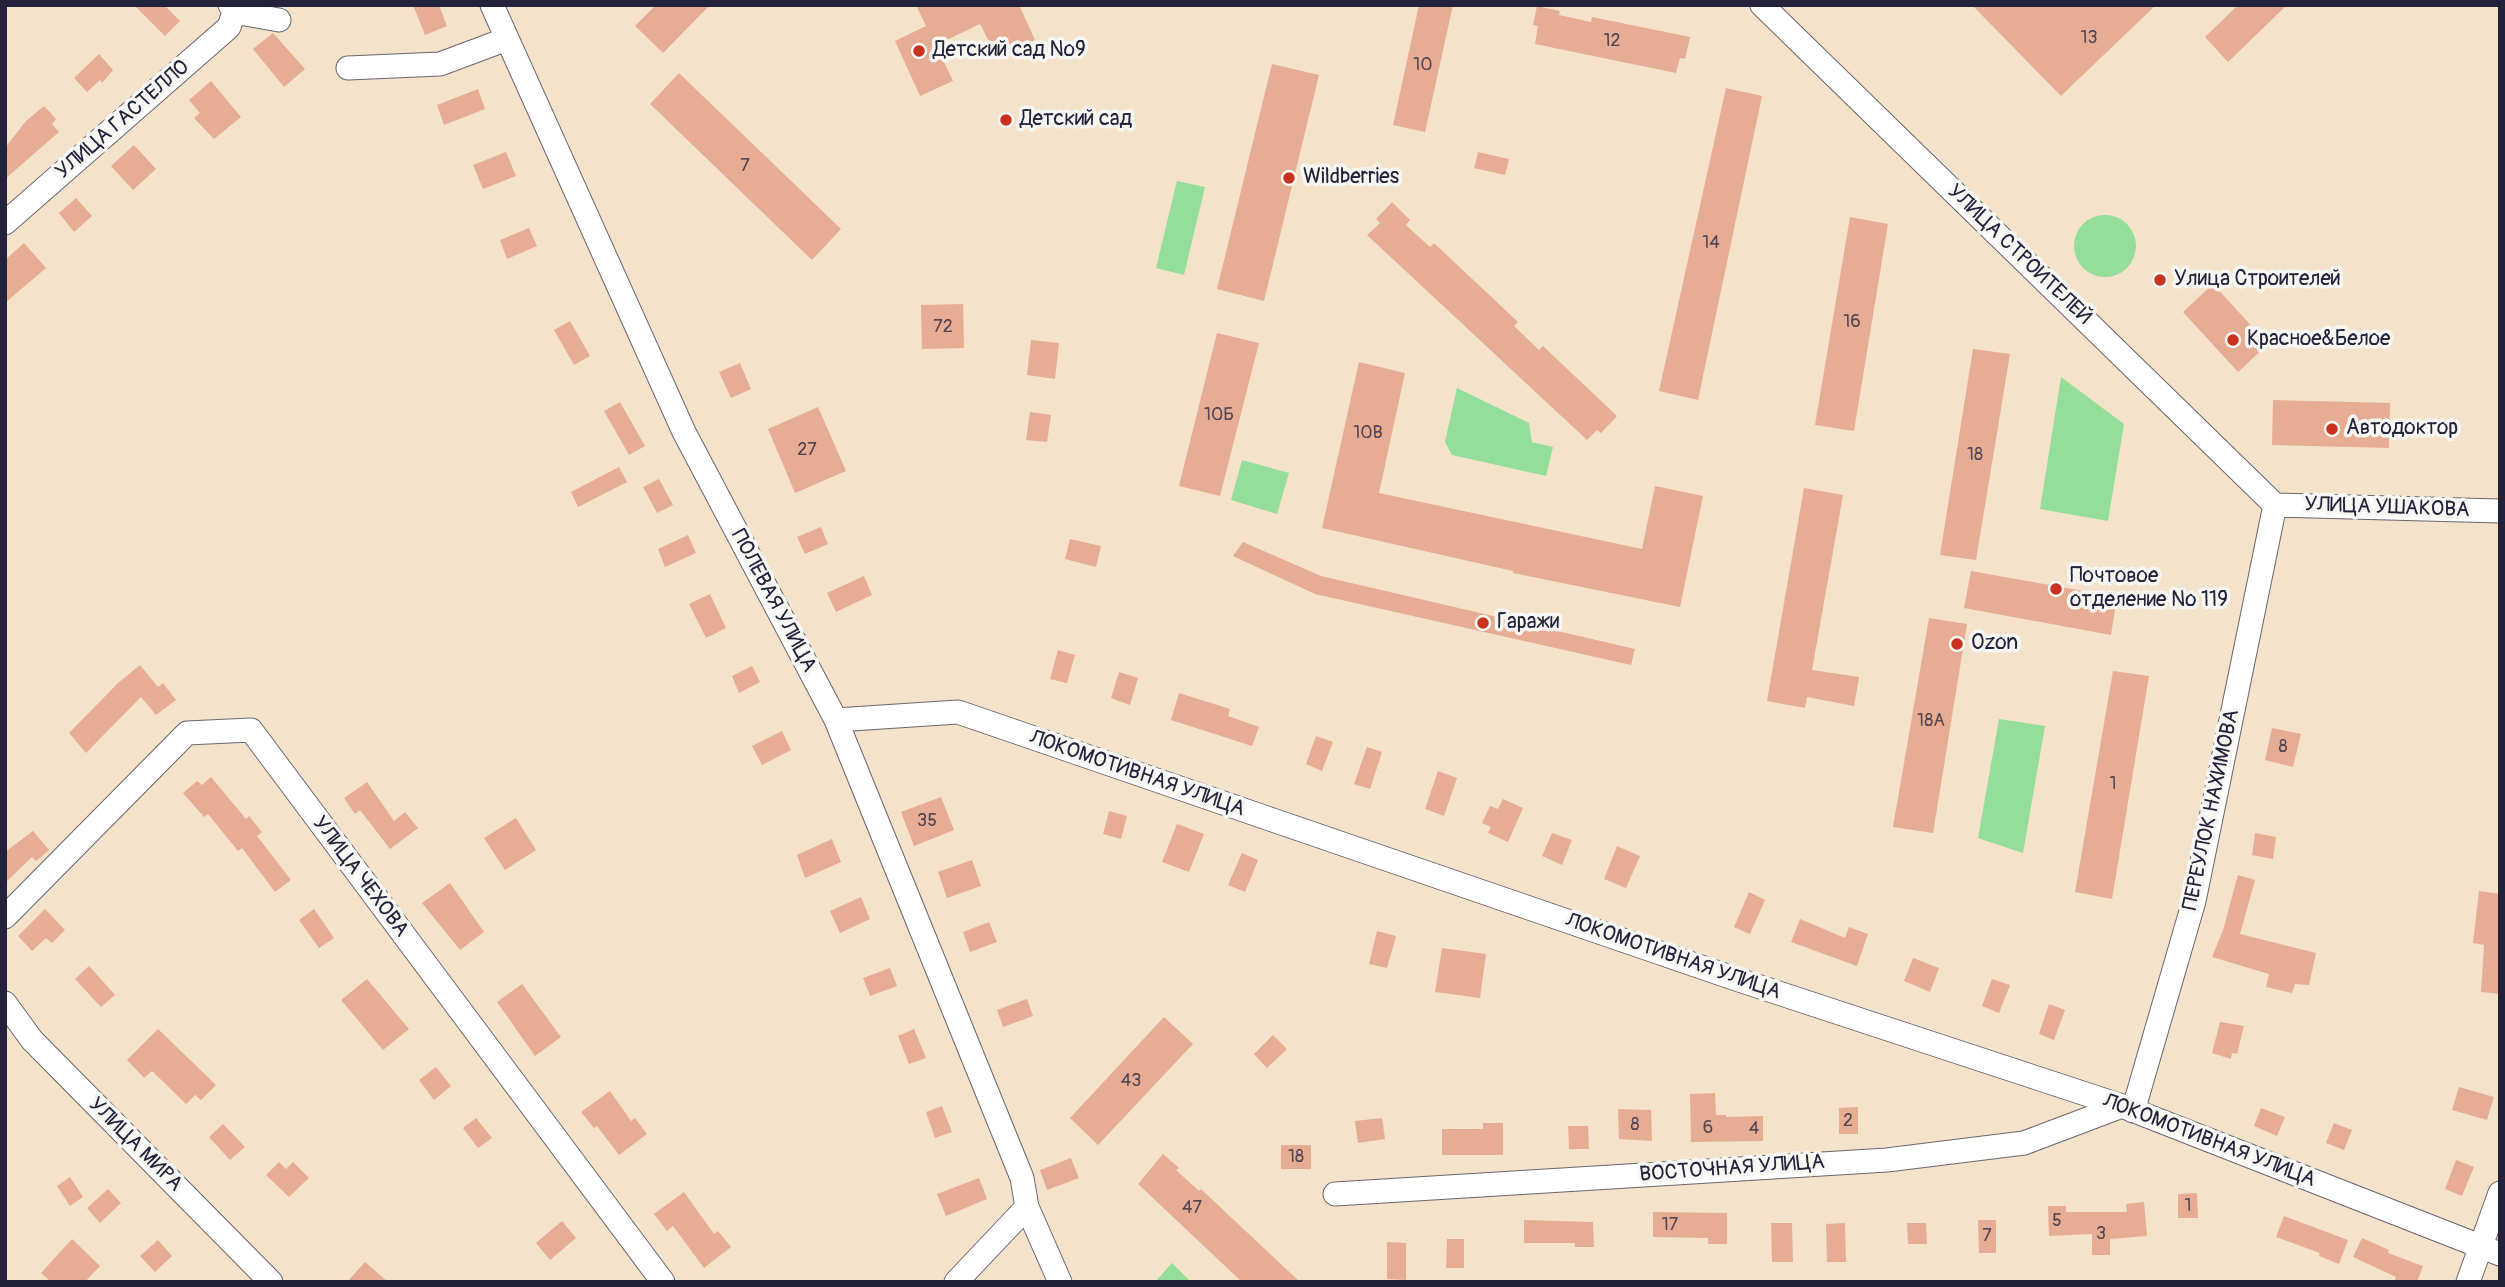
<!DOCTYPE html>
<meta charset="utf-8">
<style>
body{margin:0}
#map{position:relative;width:2505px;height:1287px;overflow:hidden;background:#f4e2cb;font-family:Pangolin,sans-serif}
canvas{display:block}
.frame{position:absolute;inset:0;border:7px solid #22223b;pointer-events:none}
</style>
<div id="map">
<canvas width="2505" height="1287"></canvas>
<div class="frame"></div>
</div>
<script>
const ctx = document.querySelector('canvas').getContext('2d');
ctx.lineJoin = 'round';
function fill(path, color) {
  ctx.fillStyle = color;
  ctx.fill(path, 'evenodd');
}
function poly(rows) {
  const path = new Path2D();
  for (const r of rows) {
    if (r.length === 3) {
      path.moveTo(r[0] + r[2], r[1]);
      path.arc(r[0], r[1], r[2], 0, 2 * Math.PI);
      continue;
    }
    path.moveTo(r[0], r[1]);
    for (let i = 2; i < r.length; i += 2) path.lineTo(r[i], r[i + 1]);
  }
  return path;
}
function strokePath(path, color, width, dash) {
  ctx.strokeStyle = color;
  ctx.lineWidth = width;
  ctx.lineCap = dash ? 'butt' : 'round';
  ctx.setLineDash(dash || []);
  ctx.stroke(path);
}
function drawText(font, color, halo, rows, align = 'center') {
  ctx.font = font + ' Pangolin,sans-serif';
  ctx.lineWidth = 7;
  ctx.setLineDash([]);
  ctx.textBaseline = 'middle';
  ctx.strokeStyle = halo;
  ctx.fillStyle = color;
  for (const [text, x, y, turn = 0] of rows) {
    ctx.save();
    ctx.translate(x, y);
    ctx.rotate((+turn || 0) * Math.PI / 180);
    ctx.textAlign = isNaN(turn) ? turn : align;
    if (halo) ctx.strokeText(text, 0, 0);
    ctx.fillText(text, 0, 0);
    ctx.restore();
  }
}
fill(poly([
 [1177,181,1205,187,1184,275,1156,268],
 [2105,246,31],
 [2061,377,2124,424,2108,521,2040,509],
 [1457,388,1529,423,1532,442,1553,447,1546,476,1452,455,1445,442],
 [1242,460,1289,473,1277,514,1231,500],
 [1999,719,2045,726,2023,853,1978,838],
 [1172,1263,1191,1282,1155,1282]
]), '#94de99');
fill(poly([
 [134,5,164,5,180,21,165,36],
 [413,5,439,5,447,26,425,35],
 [656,5,710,5,663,53,635,26],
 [916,5,1019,5,1035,40,997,57,980,24,936,45,953,81,920,96,895,41,926,26],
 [1419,5,1453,5,1425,132,1393,125],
 [1972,5,2156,5,2061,96],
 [2238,5,2287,5,2228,62,2205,37],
 [1537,6,1560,11,1559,15,1591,22,1592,17,1690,37,1685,59,1680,58,1676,73,1535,44,1538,26,1533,25],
 [273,33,305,69,284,87,253,49],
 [99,54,113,70,102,83,100,80,87,92,74,78],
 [1272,64,1319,75,1264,301,1217,289],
 [679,73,841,229,812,260,650,104],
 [211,81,241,117,214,139,194,118,200,113,189,100],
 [1726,88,1762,96,1698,400,1659,391],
 [478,89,485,109,444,125,437,105],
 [44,106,56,119,52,124,59,132,5,179,5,148,26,121],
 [134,145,156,169,133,190,111,166],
 [506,152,516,176,483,189,473,165],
 [1478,152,1509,159,1505,175,1474,168],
 [76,198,92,216,74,232,59,213],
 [1392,202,1410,220,1406,225,1430,247,1434,243,1518,322,1514,326,1539,350,1543,346,1617,416,1601,433,1597,430,1587,440,1367,235,1380,223,1376,219],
 [1850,217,1888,224,1854,431,1815,425],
 [529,228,537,246,507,259,500,240],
 [24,243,46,268,5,303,5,260],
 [2213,284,2268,344,2238,372,2183,312],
 [963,304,964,348,922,349,921,305],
 [570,321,590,356,574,365,554,330],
 [1217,333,1259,343,1220,496,1179,486],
 [1031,340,1059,343,1055,379,1027,375],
 [1973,349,2010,354,1976,560,1940,555],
 [1359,362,1405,373,1379,493,1642,549,1655,486,1703,496,1680,607,1513,573,1513,571,1322,528],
 [740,363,751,389,731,398,719,372],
 [2273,400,2390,403,2389,448,2272,445],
 [620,402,645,446,629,455,604,411],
 [818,407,846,471,795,493,768,429],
 [1030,412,1051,415,1047,442,1026,440],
 [619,467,627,482,578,507,571,492],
 [659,479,673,505,657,513,643,487],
 [1804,488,1843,495,1812,670,1859,677,1854,706,1807,697,1805,708,1767,701],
 [821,527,828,544,805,554,797,537],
 [688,535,696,553,665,567,658,549],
 [1070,539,1101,546,1096,567,1065,559],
 [1243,542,1321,576,1635,649,1631,665,1315,594,1233,556],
 [1971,571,2117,597,2111,635,1964,608],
 [864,576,872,595,836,612,827,593],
 [710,594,726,628,706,638,689,604],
 [1929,618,1967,624,1933,833,1893,827],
 [1058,650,1075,655,1067,683,1050,679],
 [140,665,158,687,163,683,176,700,156,715,141,697,86,753,69,733,118,683],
 [752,666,760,682,739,693,732,676],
 [2113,671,2149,676,2112,899,2075,892],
 [1119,672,1138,678,1130,705,1111,698],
 [1179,693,1230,709,1228,716,1259,727,1252,746,1171,720],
 [2272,728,2301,734,2293,767,2265,760],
 [782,731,791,750,762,765,752,746],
 [1316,736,1333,742,1322,771,1306,764],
 [1367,747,1382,752,1370,789,1354,784],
 [1438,771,1457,778,1444,816,1425,809],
 [211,777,246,819,249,816,262,832,257,836,291,880,275,892,242,848,238,851,208,814,204,817,183,793,197,781,202,785],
 [367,782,394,821,405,812,418,828,390,849,360,810,355,814,344,798],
 [941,797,954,830,914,846,901,812],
 [1503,799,1523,808,1508,842,1488,833,1491,827,1482,823,1490,806,1498,809],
 [1109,811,1127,816,1121,839,1103,834],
 [516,818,536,850,505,870,484,838],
 [1177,824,1204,834,1189,872,1162,862],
 [33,831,49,850,36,861,32,857,5,883,5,852],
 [1552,833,1572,840,1562,865,1542,856],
 [2255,833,2276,837,2273,859,2252,855],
 [832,839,841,862,805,878,797,855],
 [1617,846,1640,856,1626,888,1604,879],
 [1242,853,1258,860,1245,892,1228,885],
 [972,860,981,886,947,898,938,872],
 [2238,875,2255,880,2240,934,2316,953,2309,985,2295,984,2292,993,2266,987,2269,974,2212,957,2223,930],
 [450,883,484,932,460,950,422,903],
 [2479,891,2500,894,2500,994,2481,992,2484,945,2473,943],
 [1749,892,1765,900,1750,934,1734,927],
 [861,897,870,919,840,933,830,911],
 [45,909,65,930,52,943,46,938,32,951,18,936],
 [314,909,334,938,319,948,299,920],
 [1800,919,1845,938,1849,927,1868,934,1857,966,1791,942],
 [989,922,997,942,970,952,963,932],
 [1377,931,1396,936,1387,968,1369,964],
 [1442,948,1486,954,1480,998,1435,992],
 [1913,958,1939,968,1930,992,1904,981],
 [89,966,115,995,101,1007,75,979],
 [890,968,897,986,870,996,863,978],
 [367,979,409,1029,383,1050,341,1000],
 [1992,979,2010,985,1999,1013,1982,1006],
 [522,984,561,1037,535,1056,497,1002],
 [1027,999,1033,1016,1003,1027,997,1010],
 [2049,1004,2065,1010,2054,1040,2039,1034],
 [1164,1017,1193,1044,1098,1145,1070,1118],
 [2220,1022,2244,1026,2237,1054,2232,1053,2231,1059,2212,1053],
 [158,1029,216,1085,201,1100,195,1095,186,1104,152,1071,144,1078,127,1060],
 [914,1029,926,1058,909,1064,898,1036],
 [1273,1035,1287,1049,1267,1068,1254,1054],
 [436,1067,451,1086,434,1100,419,1080],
 [2459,1087,2494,1097,2487,1120,2452,1110],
 [610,1091,631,1121,635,1118,647,1134,619,1155,597,1126,594,1128,581,1112],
 [1715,1093,1716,1115,1726,1115,1726,1117,1763,1116,1763,1141,1691,1142,1690,1094],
 [942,1106,952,1132,935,1138,926,1112],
 [1858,1107,1858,1134,1839,1134,1839,1108],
 [2261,1108,2285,1117,2277,1136,2254,1126],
 [1618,1109,1651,1110,1652,1141,1619,1139],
 [476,1118,492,1138,478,1148,463,1128],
 [1382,1118,1385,1139,1358,1143,1355,1121],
 [1483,1123,1503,1123,1503,1155,1442,1155,1442,1129,1483,1129],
 [2334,1123,2352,1130,2344,1150,2326,1143],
 [223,1124,245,1147,230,1160,209,1137],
 [1568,1126,1588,1126,1589,1149,1569,1149],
 [1281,1145,1311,1145,1311,1169,1281,1169],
 [1163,1154,1179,1168,1176,1170,1199,1191,1201,1189,1300,1282,1242,1282,1138,1184],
 [1071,1158,1079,1178,1047,1190,1040,1170],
 [2456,1160,2474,1167,2462,1196,2445,1189],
 [279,1162,286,1169,293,1162,309,1178,289,1197,266,1175],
 [70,1177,83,1197,70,1206,57,1186],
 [979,1178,987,1199,946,1216,937,1194],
 [108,1189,121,1203,100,1223,87,1208],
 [684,1192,714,1234,718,1231,731,1247,704,1268,673,1226,667,1231,654,1214],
 [2197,1193,2198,1218,2178,1218,2178,1194],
 [2144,1202,2147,1236,2110,1239,2110,1255,2092,1255,2092,1234,2049,1236,2048,1206,2066,1206,2066,1212,2127,1212,2126,1204],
 [1653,1212,1727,1213,1727,1244,1708,1244,1708,1238,1653,1237],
 [2284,1216,2348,1240,2339,1264,2319,1256,2320,1253,2276,1237],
 [1524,1220,1593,1222,1594,1247,1575,1247,1575,1243,1524,1243],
 [1978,1220,1996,1220,1996,1253,1979,1253],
 [562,1221,576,1238,550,1260,536,1243],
 [1771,1223,1792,1223,1793,1262,1772,1262],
 [1845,1223,1846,1262,1827,1262,1826,1224],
 [1907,1223,1926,1223,1927,1244,1908,1244],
 [2362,1238,2389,1250,2388,1253,2423,1266,2417,1282,2394,1282,2396,1277,2353,1257],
 [72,1239,100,1266,85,1282,51,1282,41,1273],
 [1447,1239,1464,1239,1464,1268,1446,1268],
 [158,1240,172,1256,155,1272,140,1256],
 [1387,1242,1406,1243,1406,1280,1387,1279],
 [365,1262,388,1282,347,1282]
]), '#e6ad94');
const street = poly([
 [230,5,234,12,279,20],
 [492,5,684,432,836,720,1022,1178,1027,1207,1060,1282],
 [1762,5,2275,505],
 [348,68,440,64,507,39],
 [5,223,229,27,234,12],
 [2275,505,2500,511],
 [836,720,958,712,1736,979,2122,1106,2500,1254],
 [5,917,187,733,251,730,663,1282],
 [5,1003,32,1040,271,1282],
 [2133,1111,2194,901,2275,505],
 [1335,1194,1887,1160,2024,1143,2122,1106],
 [956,1282,1027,1207],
 [2468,1282,2500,1193]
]);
strokePath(street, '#6c656d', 25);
strokePath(street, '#fff', 23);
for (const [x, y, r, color] of [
 [919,51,7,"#c8321e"],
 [1006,120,7,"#c8321e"],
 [1289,178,7,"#c8321e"],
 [2160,280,7,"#c8321e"],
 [2233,340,7,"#c8321e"],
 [2332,429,7,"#c8321e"],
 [2056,589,7,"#c8321e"],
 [1483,623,7,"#c8321e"],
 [1957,644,7,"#c8321e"]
]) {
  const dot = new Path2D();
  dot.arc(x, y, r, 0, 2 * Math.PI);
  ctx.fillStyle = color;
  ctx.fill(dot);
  strokePath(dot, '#f6f6f2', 2.5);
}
drawText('18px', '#534551', null, [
 ["13",2089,38],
 ["12",1612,41],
 ["10",1423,65],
 ["7",745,166],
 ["14",1711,243],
 ["16",1852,322],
 ["72",943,327],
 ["10Б",1219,415],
 ["10В",1368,433],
 ["27",807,450],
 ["18",1975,455],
 ["18А",1931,721],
 ["8",2283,747],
 ["1",2113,784],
 ["35",927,821],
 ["43",1131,1081],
 ["2",1848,1121],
 ["8",1635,1125],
 ["6",1708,1128],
 ["4",1754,1129],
 ["18",1296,1157],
 ["1",2188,1206],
 ["47",1192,1208],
 ["5",2057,1221],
 ["17",1670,1225],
 ["3",2101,1234],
 ["7",1987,1236]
]);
drawText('21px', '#22223b', '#f6f6f2', [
 ["Детский сад №9",933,51],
 ["Детский сад",1020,120],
 ["Wildberries",1303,178],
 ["Улица Строителей",2174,280],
 ["Красное&Белое",2247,340],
 ["Автодоктор",2346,429],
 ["Почтовое",2070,577],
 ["отделение № 119",2070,601],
 ["Гаражи",1497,623],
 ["Ozon",1971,644]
], 'left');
drawText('21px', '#22223b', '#f6f6f2', [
 ["УЛИЦА ГАСТЕЛЛО",123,120,-41],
 ["УЛИЦА СТРОИТЕЛЕЙ",2019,255,44],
 ["УЛИЦА УШАКОВА",2387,508,2],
 ["ПОЛЕВАЯ УЛИЦА",773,601,62],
 ["ЛОКОМОТИВНАЯ УЛИЦА",1137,774,19],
 ["ПЕРЕУЛОК НАХИМОВА",2212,810,-78],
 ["УЛИЦА ЧЕХОВА",360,877,53],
 ["ЛОКОМОТИВНАЯ УЛИЦА",1673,957,19],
 ["ЛОКОМОТИВНАЯ УЛИЦА",2209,1141,21],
 ["УЛИЦА МИРА",135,1145,45],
 ["ВОСТОЧНАЯ УЛИЦА",1732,1169,-4]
]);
</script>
